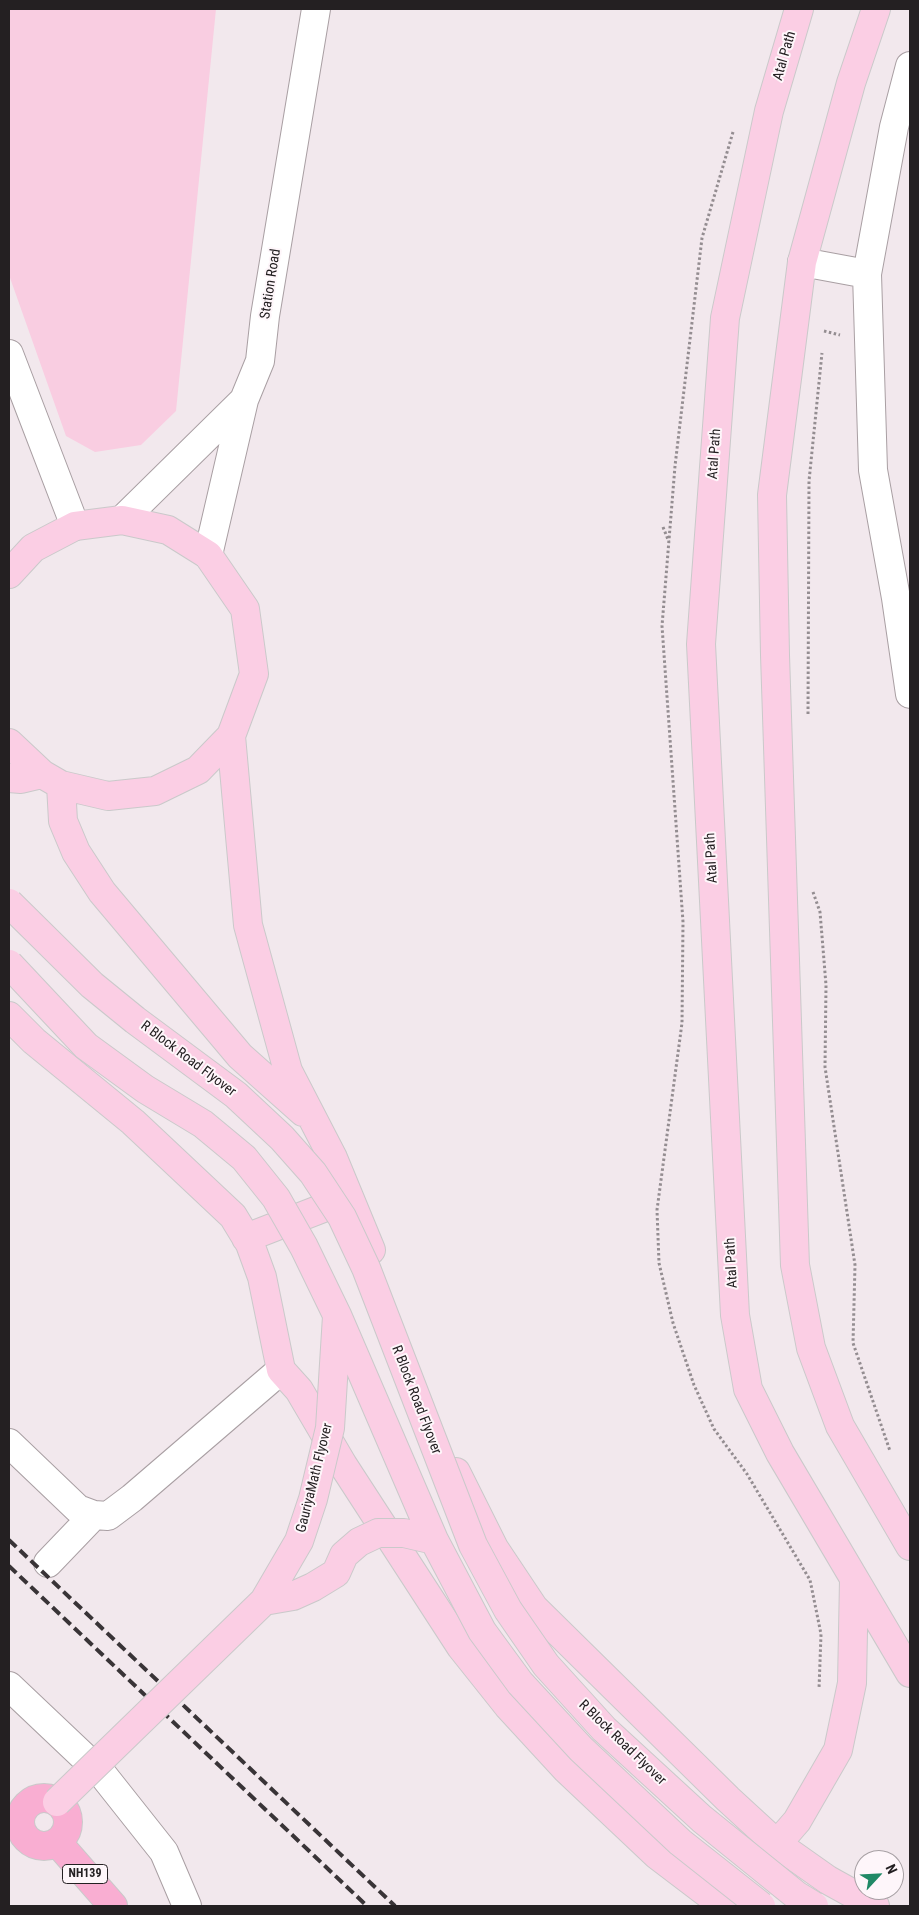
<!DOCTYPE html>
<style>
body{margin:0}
#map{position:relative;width:919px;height:1915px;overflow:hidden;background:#f2e8ed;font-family:"Roboto Condensed",sans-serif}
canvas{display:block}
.frame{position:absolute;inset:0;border:10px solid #242022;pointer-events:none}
.north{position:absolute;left:854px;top:1850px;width:50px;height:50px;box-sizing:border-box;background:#fef6fa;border:1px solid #a7a0a4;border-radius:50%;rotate:65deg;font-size:14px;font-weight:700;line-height:20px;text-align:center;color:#242022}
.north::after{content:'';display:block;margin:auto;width:18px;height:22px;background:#208966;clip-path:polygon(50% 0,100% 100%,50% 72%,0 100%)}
</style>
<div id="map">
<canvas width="919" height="1915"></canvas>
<div class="frame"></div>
<div class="north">N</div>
</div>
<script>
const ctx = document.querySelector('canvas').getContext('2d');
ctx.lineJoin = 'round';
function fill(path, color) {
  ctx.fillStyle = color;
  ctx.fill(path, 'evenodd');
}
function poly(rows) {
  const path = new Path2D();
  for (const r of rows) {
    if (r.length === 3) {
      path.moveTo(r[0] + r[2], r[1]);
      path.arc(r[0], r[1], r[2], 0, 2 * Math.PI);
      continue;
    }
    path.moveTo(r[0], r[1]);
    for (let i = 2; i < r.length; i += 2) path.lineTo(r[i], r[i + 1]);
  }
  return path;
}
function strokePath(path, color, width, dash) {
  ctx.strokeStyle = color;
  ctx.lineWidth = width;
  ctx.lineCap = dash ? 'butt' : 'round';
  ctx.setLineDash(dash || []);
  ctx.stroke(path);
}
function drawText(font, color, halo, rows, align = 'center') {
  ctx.font = font + ' "Roboto Condensed",sans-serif';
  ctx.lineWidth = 4;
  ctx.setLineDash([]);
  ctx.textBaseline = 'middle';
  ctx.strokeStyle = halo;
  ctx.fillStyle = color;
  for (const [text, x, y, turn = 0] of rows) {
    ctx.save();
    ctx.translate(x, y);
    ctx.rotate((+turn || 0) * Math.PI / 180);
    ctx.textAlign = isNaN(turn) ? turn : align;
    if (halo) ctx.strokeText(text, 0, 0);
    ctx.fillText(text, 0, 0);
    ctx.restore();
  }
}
fill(poly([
 [9,9,216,9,176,411,141,445,95,452,66,436,9,275]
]), '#f9cde1');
const minor = poly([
 [910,66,894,127,867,274,873,470,896,598,910,694],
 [802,262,867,274],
 [9,354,75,526],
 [122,520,244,400],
 [208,555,244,400,260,361,265,316,316,9],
 [9,1443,78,1509,94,1515,108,1516,132,1498,281,1370],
 [48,1563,94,1515],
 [9,1686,103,1775,164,1852,187,1906]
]);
const major = poly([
 [799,9,769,111,725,318,701,644,735,1315,748,1389,780,1453,910,1673],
 [876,9,851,83,802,262,772,495,775,655,795,1265,811,1348,840,1426,910,1546],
 [9,574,33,548,75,526,122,520,168,530,208,555,245,609,254,674,231,736,198,770,155,791,108,796,61,785,42,774,9,743],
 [231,736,248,925,288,1071,333,1158,371,1250],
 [9,778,21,779,42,774],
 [61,785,63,821,76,852,102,892,240,1056,303,1112],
 [9,1016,34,1041,133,1122,233,1216,250,1244,262,1277,281,1370,299,1390,343,1465,461,1647,508,1706,566,1769,657,1855,724,1906],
 [246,1238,349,1198],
 [456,1472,494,1548,534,1608,728,1799,777,1844,828,1880,875,1906],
 [777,1844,797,1821,838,1750,852,1683,854,1580]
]);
const highway = poly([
 [44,1822,24],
 [57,1842,113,1906]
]);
strokePath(minor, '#a99fa3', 30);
strokePath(major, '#cac9ca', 30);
strokePath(highway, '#cac9ca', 30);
strokePath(poly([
 [733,132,702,238,675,466,662,626,683,922,682,1023,657,1210,659,1263,673,1323,694,1385,714,1429,747,1474,810,1580,821,1634,819,1689],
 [824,331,840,335],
 [663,527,669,542],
 [808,714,809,481,822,353],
 [813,892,820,912,826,985,825,1067,855,1265,853,1343,890,1451]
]), '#948d91', 3, [2.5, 2.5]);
strokePath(minor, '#fff', 28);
strokePath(major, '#fbcee4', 28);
strokePath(highway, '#f9aed2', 28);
strokePath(poly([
 [9,1540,395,1906],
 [9,1566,367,1906]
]), '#393437', 4, [10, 5]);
const majorBridge = poly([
 [9,903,92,985,135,1020,236,1095,282,1138,313,1173,342,1217,366,1268,473,1545,508,1610,546,1665,604,1729,702,1819,796,1895,814,1906],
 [9,964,86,1046,145,1089,203,1124,244,1158,276,1198,304,1247,337,1315,434,1540,482,1631,520,1683,581,1749,680,1842,761,1906],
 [264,1601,293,1596,313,1587,336,1573,344,1555,359,1542,378,1533,404,1533,434,1540],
 [57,1802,264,1601,299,1541,313,1499,330,1428,337,1316]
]);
strokePath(majorBridge, '#cac9ca', 30, []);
strokePath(majorBridge, '#fbcee4', 28);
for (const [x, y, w] of [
 [85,1874,45]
]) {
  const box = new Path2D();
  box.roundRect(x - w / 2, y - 9.5, w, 19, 4);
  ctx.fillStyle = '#fef6fa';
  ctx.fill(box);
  strokePath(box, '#242022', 1);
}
drawText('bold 12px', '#242022', null, [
 ["NH139",85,1874]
]);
drawText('14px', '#242022', '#fef6fa', [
 ["Atal Path",785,56,-74],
 ["Station Road",271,284,-81],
 ["Atal Path",715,454,-86],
 ["Atal Path",712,858,-93],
 ["R Block Road Flyover",188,1059,37],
 ["Atal Path",732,1263,-93],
 ["R Block Road Flyover",416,1400,69],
 ["GauriyaMath Flyover",315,1478,-76],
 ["R Block Road Flyover",622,1743,44]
]);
</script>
